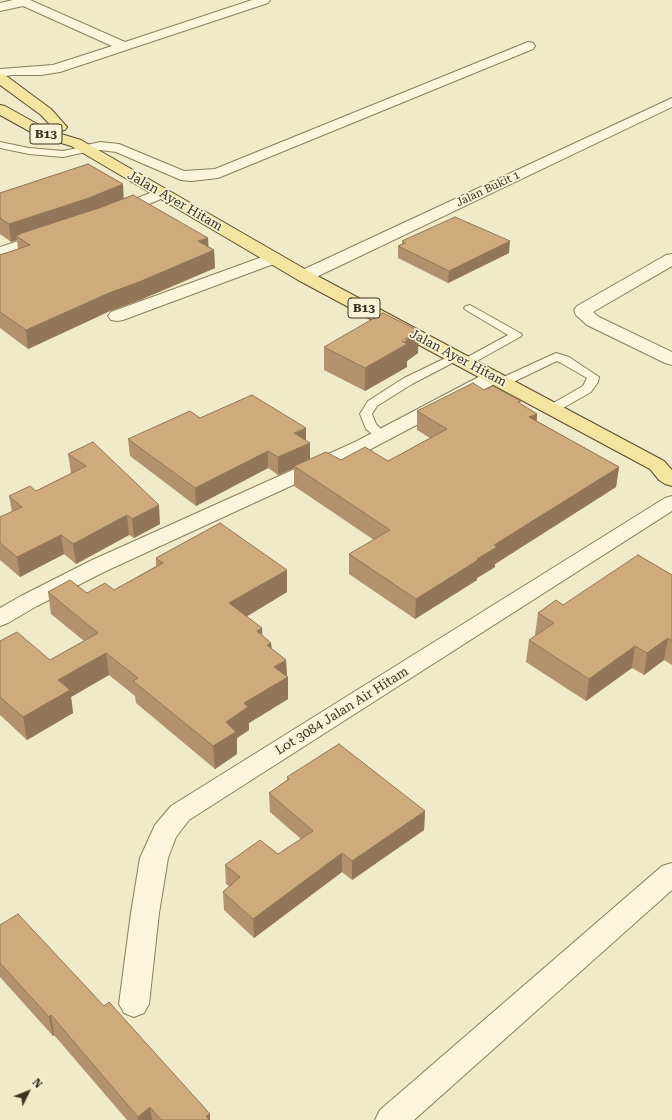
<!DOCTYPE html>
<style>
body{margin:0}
#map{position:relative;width:672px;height:1120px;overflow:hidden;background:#f0eac8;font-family:"Roboto Serif",serif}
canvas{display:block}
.north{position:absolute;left:8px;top:1072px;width:40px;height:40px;-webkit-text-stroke:3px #f7f2d8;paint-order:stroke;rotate:47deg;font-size:11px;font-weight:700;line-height:16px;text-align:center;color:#3d3220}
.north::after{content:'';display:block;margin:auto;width:14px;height:18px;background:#3d3220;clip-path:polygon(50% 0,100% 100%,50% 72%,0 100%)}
</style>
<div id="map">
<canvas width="672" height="1120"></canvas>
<div class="north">N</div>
</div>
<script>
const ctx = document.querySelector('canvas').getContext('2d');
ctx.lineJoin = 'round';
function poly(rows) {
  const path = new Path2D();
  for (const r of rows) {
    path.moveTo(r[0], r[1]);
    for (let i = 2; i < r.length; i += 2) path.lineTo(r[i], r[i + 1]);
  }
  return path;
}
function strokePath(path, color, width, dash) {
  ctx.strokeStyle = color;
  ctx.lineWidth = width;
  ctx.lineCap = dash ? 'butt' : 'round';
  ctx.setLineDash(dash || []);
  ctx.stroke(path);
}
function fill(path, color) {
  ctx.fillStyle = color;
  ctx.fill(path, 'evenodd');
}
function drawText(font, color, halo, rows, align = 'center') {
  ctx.font = font + ' "Roboto Serif",serif';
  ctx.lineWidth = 3.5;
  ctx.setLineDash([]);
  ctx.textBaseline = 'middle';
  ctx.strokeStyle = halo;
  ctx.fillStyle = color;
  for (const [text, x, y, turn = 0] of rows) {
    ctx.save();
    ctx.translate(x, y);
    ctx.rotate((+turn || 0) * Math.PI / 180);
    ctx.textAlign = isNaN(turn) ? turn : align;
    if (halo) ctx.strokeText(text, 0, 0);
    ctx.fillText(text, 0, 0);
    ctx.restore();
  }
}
const service = poly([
 [0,142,29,148,63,151,87,146,92,149,90,151,63,157,29,154,0,148,0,142],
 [470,305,520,333,522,335,520,337,466,367,462,366,460,363,462,360,508,335,466,310,464,308,466,306,470,305],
 [456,353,460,355,462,357,460,359,412,384,377,406,372,414,376,424,388,436,386,439,378,439,366,429,360,414,368,401,404,378,456,353],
 [556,353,569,357,599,377,598,382,591,392,556,412,548,412,546,409,548,406,583,386,587,378,561,363,557,361,507,385,499,385,497,382,499,379,556,353]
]);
const minor = poly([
 [13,0,30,0,125,42,252,0,270,0,268,3,60,72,41,75,12,75,0,77,0,69,53,65,112,46,23,6,0,11,0,3,13,0],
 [528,42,533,43,535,46,533,49,218,178,191,181,181,180,116,152,100,150,87,153,82,152,80,149,82,146,100,142,119,144,184,171,215,169,528,42],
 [672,98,672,107,310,280,304,281,298,280,295,276,298,272,672,98],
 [162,188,168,190,170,193,168,196,123,215,117,217,111,215,109,212,111,209,162,188],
 [47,232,53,234,55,237,53,240,0,257,0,247,47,232],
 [273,253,279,254,281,258,279,262,123,320,117,321,111,320,108,316,111,312,273,253],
 [672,254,672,266,593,312,599,317,672,352,672,365,665,363,587,325,576,315,574,310,577,306,666,255,672,254],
 [493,371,500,373,502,377,500,381,369,450,106,571,37,606,8,623,0,626,0,608,21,596,90,561,355,442,486,373,493,371],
 [672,496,672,511,189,820,176,837,168,858,159,913,149,1004,144,1013,134,1017,124,1013,119,1004,131,913,140,858,155,825,171,806,665,498,672,496],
 [672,863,672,890,414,1120,375,1120,380,1110,662,866,672,863]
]);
const primary = poly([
 [0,74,5,75,51,109,67,127,65,130,60,131,55,130,41,115,0,85,0,74],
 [0,105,5,106,48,130,81,140,310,272,664,461,672,470,672,486,665,484,659,480,650,469,298,280,71,146,38,136,0,115,0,105]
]);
strokePath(service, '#8d7d5c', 2);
strokePath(minor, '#8d7d5c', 2);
strokePath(primary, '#5b4a30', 2);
fill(service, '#faf5dc');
fill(minor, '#faf5dc');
fill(primary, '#f3e4a0');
fill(poly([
 [0,193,124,198,214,250,215,268,140,300,110,311,28,349,0,328,0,255,18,249,17,240,11,242,0,234],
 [402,241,509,253,448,283,398,258,398,246,402,244],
 [324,347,418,353,407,361,407,367,365,391,324,370],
 [484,390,520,404,537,414,537,421,619,467,616,487,495,564,495,567,477,578,477,580,415,619,349,574,349,554,374,540,294,486,294,468,278,475,268,468,196,506,130,456,128,439,200,418,306,441,310,459,388,461,430,438,417,430,417,411],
 [93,442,160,524,134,538,129,535,76,564,64,554,20,577,0,560,0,517,12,512,9,496,36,491,72,473,71,473,68,454],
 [156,558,287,570,287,592,247,616,262,635,271,643,272,649,286,660,288,699,249,723,249,730,237,738,237,754,215,769,136,703,135,696,109,675,71,697,73,713,27,740,0,715,0,641,50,660,84,641,51,614,48,592,87,593,114,590,156,566],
 [672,575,672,665,664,660,644,675,632,668,586,701,526,662,529,640,536,635,535,635,538,613,563,605],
 [287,777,425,811,424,830,352,880,342,872,254,938,224,910,223,892,229,886,226,884,225,865,278,854,301,839,270,812,269,793,287,780],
 [0,925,104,1006,210,1114,210,1120,127,1120,54,1035,53,1036,0,977]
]), '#b2926c');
fill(poly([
 [123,184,124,202,16,236,17,240,11,242,9,224],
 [208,238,209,252,214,250,215,268,140,300,110,311,28,349,26,330,109,293,198,241],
 [510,241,509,253,448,283,449,271],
 [419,331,418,353,407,361,407,367,365,391,365,368],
 [537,414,535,433,529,417],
 [306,428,306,445,310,443,310,461,294,466,294,468,278,475,278,457,294,433],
 [268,451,268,468,196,506,195,488],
 [619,467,616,487,495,564,495,567,477,578,477,580,415,619,416,599,477,559,494,545],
 [159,505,160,524,134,538,132,519],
 [127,515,129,535,76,564,73,544],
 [61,535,64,554,20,577,17,557],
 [287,570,287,592,231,626,229,603],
 [262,628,263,650,257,631],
 [668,638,664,660,644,675,647,653],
 [271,643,272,665,267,645],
 [635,646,632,668,586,701,589,679],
 [106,653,109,675,71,697,73,713,27,740,23,717,58,680],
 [286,660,287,677,288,677,288,699,249,723,249,730,237,738,237,754,215,769,213,746,226,722,244,703,274,667],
 [425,811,424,830,352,880,352,861],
 [342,853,342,872,254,938,253,919],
 [51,1015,54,1035,53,1036,49,1017],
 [150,1107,152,1120,138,1120,138,1117],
 [210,1114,210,1120,206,1120,206,1116]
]), '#917758');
const building = poly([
 [88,164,123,184,89,198,9,224,0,218,0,193,88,164],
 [133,195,208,238,198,241,214,250,139,282,109,293,26,330,0,312,0,255,30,245,16,236,22,233,102,207,133,195],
 [455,217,510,241,449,271,398,246,405,243,402,241,455,217],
 [383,313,419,331,402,341,407,344,365,368,324,347,383,313],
 [473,383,484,390,493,386,521,401,518,402,537,414,529,417,619,467,494,545,497,547,477,559,478,560,416,599,349,554,390,530,294,466,326,452,341,460,365,447,388,461,447,429,417,411,473,383],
 [252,395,306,428,294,433,310,443,278,457,268,451,195,488,128,439,190,411,200,418,252,395],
 [93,442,159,505,132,519,127,515,73,544,61,535,17,557,0,543,0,517,22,507,9,496,30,486,36,491,86,466,68,454,93,442],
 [220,523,287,570,229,603,262,628,257,631,271,643,267,645,286,660,274,667,288,677,244,703,248,707,226,722,236,732,213,746,133,681,138,678,106,653,58,680,70,690,23,717,0,697,0,641,17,632,50,660,98,633,48,592,70,580,87,593,105,583,114,590,163,563,156,558,220,523],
 [638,555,672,575,672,641,668,638,647,653,635,646,589,679,529,640,554,623,538,613,556,600,563,605,638,555],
 [339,744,425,811,352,861,342,853,253,919,223,892,240,877,225,865,260,840,278,854,313,831,269,793,289,779,287,777,339,744],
 [18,914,104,1006,109,1002,210,1114,206,1116,209,1120,161,1120,150,1107,138,1117,51,1015,49,1017,0,963,0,925,18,914]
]);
fill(building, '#cfaa7d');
strokePath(building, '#917758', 1);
drawText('11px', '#3d3220', '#f7f2d8', [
 ["Jalan Bukit 1",488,189,-25]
]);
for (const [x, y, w] of [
 [46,134,32],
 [364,308,32]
]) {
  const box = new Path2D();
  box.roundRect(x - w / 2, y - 10, w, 20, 3);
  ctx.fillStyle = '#f7f2d8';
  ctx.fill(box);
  strokePath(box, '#3d3220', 1);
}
drawText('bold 12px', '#3d3220', null, [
 ["B13",46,134],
 ["B13",364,308]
]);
drawText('13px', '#3d3220', '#f7f2d8', [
 ["Jalan Ayer Hitam",175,201,30],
 ["Jalan Ayer Hitam",458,358,28],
 ["Lot 3084 Jalan Air Hitam",342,711,-32]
]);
</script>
